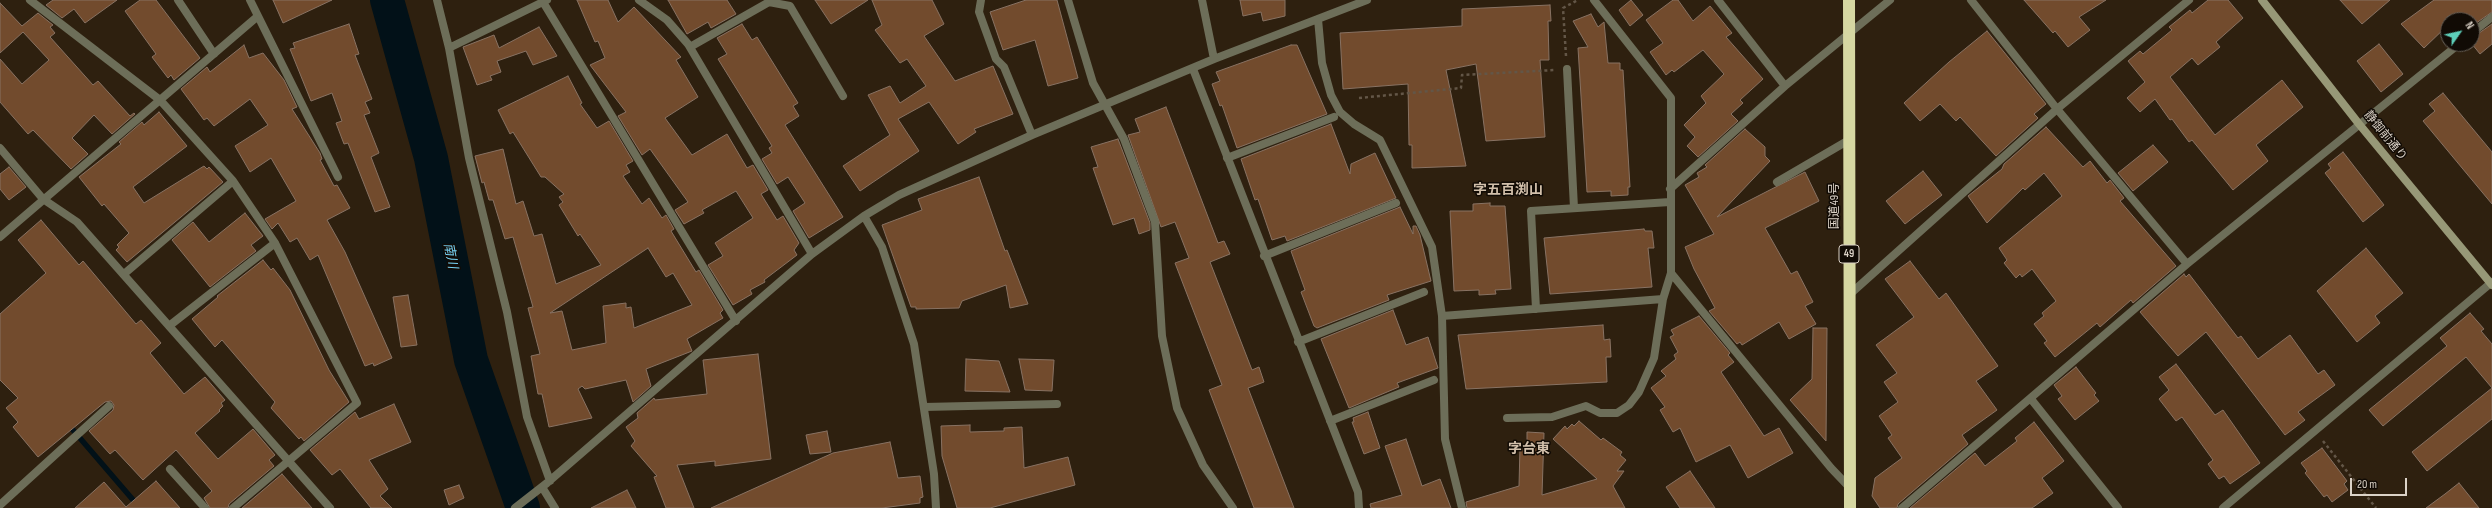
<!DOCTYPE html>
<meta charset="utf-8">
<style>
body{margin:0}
#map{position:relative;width:2492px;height:508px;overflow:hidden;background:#2e200f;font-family:"Sofia Sans Condensed",sans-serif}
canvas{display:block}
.north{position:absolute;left:2440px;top:12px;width:40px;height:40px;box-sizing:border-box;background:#110b05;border:1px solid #625b53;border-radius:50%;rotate:56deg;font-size:11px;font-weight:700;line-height:16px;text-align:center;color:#dbd2c7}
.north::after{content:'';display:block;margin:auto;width:14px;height:18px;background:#5dceb9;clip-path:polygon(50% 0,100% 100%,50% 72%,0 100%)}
.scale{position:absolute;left:2350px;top:478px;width:57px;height:18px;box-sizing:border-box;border:2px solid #dbd2c7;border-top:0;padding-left:5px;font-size:12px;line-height:14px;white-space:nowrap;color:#dbd2c7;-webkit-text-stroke:3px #110b05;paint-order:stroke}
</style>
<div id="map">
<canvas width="2492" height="508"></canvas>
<div class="north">N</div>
<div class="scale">20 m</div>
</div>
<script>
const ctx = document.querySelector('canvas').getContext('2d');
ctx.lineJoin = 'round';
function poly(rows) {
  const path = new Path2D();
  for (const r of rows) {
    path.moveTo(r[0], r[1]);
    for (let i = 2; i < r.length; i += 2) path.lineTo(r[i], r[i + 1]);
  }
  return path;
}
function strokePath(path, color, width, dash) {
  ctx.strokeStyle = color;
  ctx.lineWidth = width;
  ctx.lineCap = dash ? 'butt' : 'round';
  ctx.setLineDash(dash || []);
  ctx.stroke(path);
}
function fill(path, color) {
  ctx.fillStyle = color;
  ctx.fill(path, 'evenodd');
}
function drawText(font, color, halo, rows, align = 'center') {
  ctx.font = font + ' "Sofia Sans Condensed","Noto Sans JP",sans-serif';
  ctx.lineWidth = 3;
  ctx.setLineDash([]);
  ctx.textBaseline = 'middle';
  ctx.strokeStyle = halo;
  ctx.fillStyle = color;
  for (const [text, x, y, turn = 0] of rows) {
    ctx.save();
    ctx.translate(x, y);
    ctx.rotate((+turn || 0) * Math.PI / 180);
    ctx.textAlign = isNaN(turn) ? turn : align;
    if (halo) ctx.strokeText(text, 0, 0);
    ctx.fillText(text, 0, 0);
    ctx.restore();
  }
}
strokePath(poly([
 [67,423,140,508]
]), '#021118', 5.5);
strokePath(poly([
 [387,0,431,158,471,360,523,508]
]), '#021118', 34);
const building = poly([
 [53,0,117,0,85,23,74,9,62,18,46,5,53,0],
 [140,0,156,0,200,58,174,80,171,75,168,78,152,57,156,54,125,11,140,0],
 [273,0,332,0,283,23,273,0],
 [577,0,608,0,618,22,634,7,681,57,676,60,698,97,665,118,692,155,727,134,747,168,753,165,768,190,761,194,777,220,783,216,799,243,794,250,797,255,764,280,765,282,750,290,752,294,733,305,708,265,723,256,715,243,753,218,736,191,702,210,704,213,684,224,675,210,688,202,650,149,642,155,618,116,626,112,590,65,605,58,598,41,595,42,577,0],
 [668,0,727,0,736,14,711,28,708,22,687,34,668,0],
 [815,0,868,0,831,24,815,0],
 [872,0,932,0,944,24,924,36,955,81,993,66,1013,114,974,129,976,132,958,144,929,102,898,119,919,151,860,191,843,166,890,135,868,95,890,86,900,103,926,86,907,59,900,63,875,30,882,25,872,0],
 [1026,0,1057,0,1078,78,1048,86,1035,40,1003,50,990,12,1026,0],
 [1240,0,1285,0,1285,16,1263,21,1261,12,1243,16,1240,0],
 [1631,0,1643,15,1630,26,1619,10,1631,0],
 [1673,0,1678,0,1693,21,1710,6,1732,33,1726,37,1763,79,1740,100,1743,103,1731,114,1738,121,1698,157,1687,146,1695,137,1684,125,1706,103,1701,96,1724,74,1703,50,1674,72,1672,70,1666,75,1650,52,1663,43,1646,20,1673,0],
 [2024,0,2106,0,2079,17,2090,30,2068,47,2055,31,2053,33,2024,0],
 [2208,0,2228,0,2243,18,2216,42,2220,47,2198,65,2192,58,2170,77,2215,135,2282,80,2303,107,2256,145,2268,161,2233,190,2192,140,2189,142,2172,119,2170,120,2155,99,2140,112,2127,98,2145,82,2128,61,2140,51,2143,54,2172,30,2169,27,2190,10,2192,13,2208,0],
 [2340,0,2390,0,2362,24,2340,0],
 [2434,0,2492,0,2492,12,2472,26,2472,20,2452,20,2448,16,2448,25,2424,48,2401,24,2434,0],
 [0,3,22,26,38,13,53,25,50,27,55,33,50,37,93,85,98,81,130,116,134,113,135,114,112,134,94,115,72,138,88,154,71,169,33,130,28,134,0,102,0,59,22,84,49,60,23,32,0,53,0,3],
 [1550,5,1551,21,1548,21,1549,60,1540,60,1545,137,1486,141,1476,64,1446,70,1466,166,1412,168,1412,145,1409,145,1408,84,1343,89,1340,33,1462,26,1462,9,1550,5],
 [1591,14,1598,27,1604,22,1608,63,1620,63,1620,70,1623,70,1630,187,1628,187,1628,195,1611,196,1611,191,1587,192,1578,48,1588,47,1573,21,1591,14],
 [349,24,359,54,355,55,372,99,365,102,370,113,364,115,379,153,371,157,390,207,375,212,348,143,344,144,336,123,342,121,332,93,311,101,290,49,295,48,293,43,349,24],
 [742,24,752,40,757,37,798,103,793,106,799,116,785,125,843,217,809,238,793,211,805,203,788,177,777,184,762,159,772,153,769,148,772,146,718,59,727,54,717,38,742,24],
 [2492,24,2492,44,2480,54,2472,44,2472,38,2492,24],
 [539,27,557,56,533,65,526,51,497,61,501,72,490,76,492,80,477,85,463,47,494,35,499,48,539,27],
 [1987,31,2046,104,2034,114,2038,118,1996,156,1960,117,1956,121,1940,104,1920,121,1904,103,1949,62,1987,31],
 [2379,44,2403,74,2381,92,2357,61,2379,44],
 [244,45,249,58,263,53,284,80,297,107,292,109,320,153,322,159,320,160,334,186,337,185,350,208,327,220,345,252,392,358,374,366,373,363,365,366,318,255,310,260,297,238,290,242,278,223,272,229,265,219,296,201,271,158,250,172,235,146,268,125,250,99,214,126,207,118,204,120,181,89,207,67,210,72,244,45],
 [1291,45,1297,45,1327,114,1237,148,1222,105,1220,106,1212,84,1220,81,1216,72,1291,45],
 [568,76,582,103,580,104,597,128,609,121,633,161,626,165,630,172,623,176,642,204,649,198,662,218,666,215,674,229,671,231,696,272,699,270,723,310,720,313,723,318,687,339,692,351,646,369,651,386,633,402,626,380,585,389,582,386,578,389,592,418,549,427,542,394,538,394,531,356,540,354,528,308,533,307,513,237,505,239,493,200,489,200,484,182,482,183,475,156,503,149,516,204,523,201,534,236,542,234,556,284,601,265,580,234,578,236,559,205,563,202,559,197,564,194,545,177,541,177,513,132,510,134,498,110,568,76],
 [648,248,666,277,673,273,692,305,634,328,631,307,626,308,626,303,603,306,606,343,572,350,562,311,550,313,648,248],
 [2443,93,2492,152,2492,204,2423,121,2435,111,2429,104,2443,93],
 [1166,107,1218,243,1224,241,1230,254,1210,262,1252,370,1259,367,1264,382,1248,388,1294,508,1254,508,1209,390,1222,385,1175,263,1189,258,1175,222,1161,227,1128,135,1140,132,1135,119,1166,107],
 [159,112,187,146,133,187,144,203,204,166,207,169,209,167,223,182,127,262,116,250,119,247,117,245,129,233,104,204,102,206,79,177,121,144,119,142,142,122,144,125,159,112],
 [1331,124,1350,174,1351,164,1375,153,1396,198,1287,241,1285,236,1272,240,1258,199,1255,200,1241,159,1331,124],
 [2046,127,2083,167,2090,161,2107,183,2110,180,2124,198,2120,201,2176,266,2133,303,2131,300,2100,327,2097,323,2055,357,2044,343,2047,341,2034,324,2044,316,2042,313,2056,301,2032,269,2022,277,2020,274,2016,278,2004,263,2007,260,1999,248,2062,196,2044,173,2025,190,2023,188,1987,223,1968,196,2002,169,2004,164,2046,127],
 [1745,129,1765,147,1765,156,1770,161,1717,217,1805,172,1819,201,1765,228,1791,274,1797,271,1813,302,1805,306,1816,324,1789,339,1779,322,1742,345,1740,342,1737,344,1709,311,1715,308,1694,269,1685,247,1714,234,1685,185,1699,177,1697,173,1707,167,1705,165,1745,129],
 [1118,139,1150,223,1150,230,1139,234,1134,218,1113,225,1093,168,1098,167,1091,147,1118,139],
 [2153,145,2168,162,2133,191,2118,173,2153,145],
 [2343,152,2384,205,2363,222,2325,173,2331,168,2328,164,2343,152],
 [9,167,26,187,9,200,0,189,0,174,9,167],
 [1923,171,1942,195,1905,224,1886,201,1923,171],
 [979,177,1005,251,1007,250,1028,304,1010,308,1006,285,962,301,959,308,916,309,916,307,911,307,882,225,922,210,918,199,979,177],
 [1490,203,1490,206,1505,206,1511,289,1495,290,1496,294,1479,295,1479,290,1454,291,1450,211,1473,211,1473,204,1490,203],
 [1400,207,1413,234,1413,226,1416,226,1420,235,1431,281,1387,295,1389,300,1317,328,1314,326,1301,292,1305,290,1291,251,1400,207],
 [245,213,263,236,251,245,256,251,210,287,172,240,193,222,209,242,245,213],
 [41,220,79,265,83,261,136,324,141,320,161,343,150,353,184,394,205,377,225,400,221,403,223,406,219,410,220,411,195,433,218,459,253,429,275,455,269,460,274,466,229,504,228,508,210,508,204,498,212,491,176,450,143,480,115,450,110,454,89,431,113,410,114,405,111,401,105,402,38,457,13,427,18,422,6,408,18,398,0,380,0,314,46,273,18,240,41,220],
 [1644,229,1645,231,1652,231,1654,248,1648,248,1652,287,1550,294,1544,238,1644,229],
 [2366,248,2403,293,2375,316,2380,323,2357,342,2317,291,2366,248],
 [263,260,271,270,273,268,290,290,329,370,349,402,304,441,301,437,299,439,271,408,275,402,222,340,215,347,192,319,218,297,217,296,263,260],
 [1910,261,1939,299,1946,293,1998,366,1976,381,1997,410,1962,435,1968,444,1898,504,1897,508,1880,508,1872,496,1875,478,1902,458,1888,438,1892,435,1879,416,1898,402,1884,382,1897,373,1876,345,1914,317,1885,279,1910,261],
 [2184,274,2186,277,2189,274,2238,338,2241,336,2258,359,2290,335,2318,374,2324,370,2335,385,2298,412,2305,420,2285,435,2206,332,2178,356,2140,312,2184,274],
 [408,295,417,345,401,347,393,297,408,295],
 [1393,310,1406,345,1428,337,1438,368,1397,383,1399,387,1349,408,1321,339,1393,310],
 [2470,313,2484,329,2481,331,2492,344,2492,419,2427,471,2412,452,2492,388,2466,357,2383,426,2369,410,2447,346,2440,338,2470,313],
 [1699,316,1730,353,1728,355,1734,362,1721,372,1764,436,1779,428,1793,453,1748,478,1730,445,1696,462,1680,428,1673,432,1660,410,1665,407,1651,388,1666,376,1661,371,1676,359,1674,355,1678,352,1670,337,1674,335,1671,330,1699,316],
 [1603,325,1604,340,1610,339,1611,357,1606,357,1607,382,1466,389,1458,335,1603,325],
 [1813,328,1827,328,1826,441,1790,400,1812,379,1813,328],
 [758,354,771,459,715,466,715,461,677,465,694,508,666,508,654,477,657,476,631,446,635,441,626,427,638,418,637,413,654,398,655,400,707,394,703,360,758,354],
 [966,359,999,361,1010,392,965,391,966,359],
 [1019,359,1054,360,1052,391,1025,390,1019,359],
 [2176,364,2215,415,2223,410,2260,463,2230,484,2224,476,2219,479,2208,464,2213,460,2182,417,2176,421,2159,399,2169,390,2159,377,2176,364],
 [2076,367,2096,393,2094,395,2099,401,2075,420,2058,399,2062,396,2054,385,2076,367],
 [394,404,411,442,369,460,388,489,380,496,392,508,371,508,340,469,332,475,310,450,355,412,359,419,394,404],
 [1368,412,1380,448,1364,454,1352,422,1354,422,1353,418,1368,412],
 [1579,421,1601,440,1603,438,1622,452,1620,455,1626,460,1617,471,1624,471,1613,486,1625,508,1467,508,1466,502,1519,486,1520,446,1527,446,1527,432,1544,433,1542,495,1597,479,1553,439,1565,426,1567,429,1572,424,1574,426,1579,421],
 [2034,422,2064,461,2042,478,2053,493,2032,508,1910,508,1975,453,1985,466,2017,441,2015,438,2034,422],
 [970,425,970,432,1004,431,1004,428,1022,427,1024,468,1068,457,1075,485,990,508,957,508,942,456,941,426,970,425],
 [827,431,831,452,810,454,806,435,827,431],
 [1406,439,1422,486,1440,479,1451,508,1371,508,1370,504,1402,495,1385,446,1406,439],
 [890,442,898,478,920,476,923,497,920,498,920,503,882,508,711,508,833,453,890,442],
 [2322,448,2347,481,2344,484,2348,490,2332,502,2327,495,2324,497,2305,473,2307,471,2301,463,2322,448],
 [1690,471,1715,508,1680,508,1666,487,1690,471],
 [282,474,312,508,242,508,282,474],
 [156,481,180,508,75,508,104,482,126,507,156,481],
 [2459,483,2479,508,2426,508,2445,494,2459,483],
 [459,485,464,498,449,505,444,490,459,485],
 [627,490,636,508,591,508,627,490]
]);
fill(building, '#724b2d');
strokePath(building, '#887263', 1);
strokePath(poly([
 [1566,56,1563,8,1578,0],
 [1359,98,1461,88,1462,75,1555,70],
 [2323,441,2376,508]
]), '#635647', 2.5, [3, 3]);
strokePath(poly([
 [1567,69,1574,208],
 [924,407,1057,404]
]), '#6d6e59', 8);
strokePath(poly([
 [30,0,160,100,233,181,275,243,357,403,233,508],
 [178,0,214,54],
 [250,0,338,177],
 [437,0,449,48,469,158,507,312,527,417,550,481],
 [639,0,667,20,688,44,812,254],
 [981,0,979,12,996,59,1004,67,1032,135],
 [1068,0,1093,83,1124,139,1155,222,1162,336,1177,408,1203,465,1233,508],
 [1202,0,1214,59],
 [1594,0,1671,98,1671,273,1831,468,1851,489],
 [1718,0,1785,86,1890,0],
 [1971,0,2057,109,2187,264],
 [543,2,736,321],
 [1318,19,1322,63,1331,95,1340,112,1354,124,1380,140,1432,247,1442,316,1445,439,1462,508],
 [2472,33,2492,17],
 [690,47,769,2,790,6,843,96],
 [449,48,547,0],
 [1193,69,1358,492,1359,508],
 [0,148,43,199,77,222,330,508],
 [1227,158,1334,117],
 [1777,182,1849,140],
 [1670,189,1785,86],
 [864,216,882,247,914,344,934,474,936,508],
 [0,237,258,16],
 [1264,256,1396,203],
 [124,274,233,181],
 [1849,295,2057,109,2189,0],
 [1536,309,1531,211,1670,202],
 [1442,316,1663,299],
 [169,326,275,243],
 [1298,342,1424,292],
 [2031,399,2118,508],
 [1507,418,1552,417,1586,406,1600,413,1617,413,1629,405,1639,392,1654,358,1663,299,1671,273],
 [1330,421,1434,380],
 [170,469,205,508],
 [542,487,555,508],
 [0,505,109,406],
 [515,508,547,483,812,254,864,216,899,195,1032,135,1214,59,1367,0],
 [1902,508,2187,264,2459,44],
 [2223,508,2492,282]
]), '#6d6e59', 8);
strokePath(poly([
 [2262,0,2359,124,2492,285]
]), '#979877', 8);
strokePath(poly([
 [1849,0,1850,508]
]), '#d6d7a2', 12);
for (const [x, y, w] of [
 [1849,254,20]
]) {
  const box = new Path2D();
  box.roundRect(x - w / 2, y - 9, w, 18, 3);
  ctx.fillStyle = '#110b05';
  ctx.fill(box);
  strokePath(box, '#dbd2c7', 1);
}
drawText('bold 11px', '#dbd2c7', null, [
 ["49",1849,254]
]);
drawText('12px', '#dbd2c7', '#110b05', [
 ["静御前通り",2385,136,51],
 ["国道49号",1835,206,-90]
]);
drawText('italic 13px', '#77d2f4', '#110b05', [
 ["南川",450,256,79]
]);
drawText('bold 14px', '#d1bfaa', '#110b05', [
 ["字五百渕山",1508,190],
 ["字台東",1529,449]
]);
</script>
